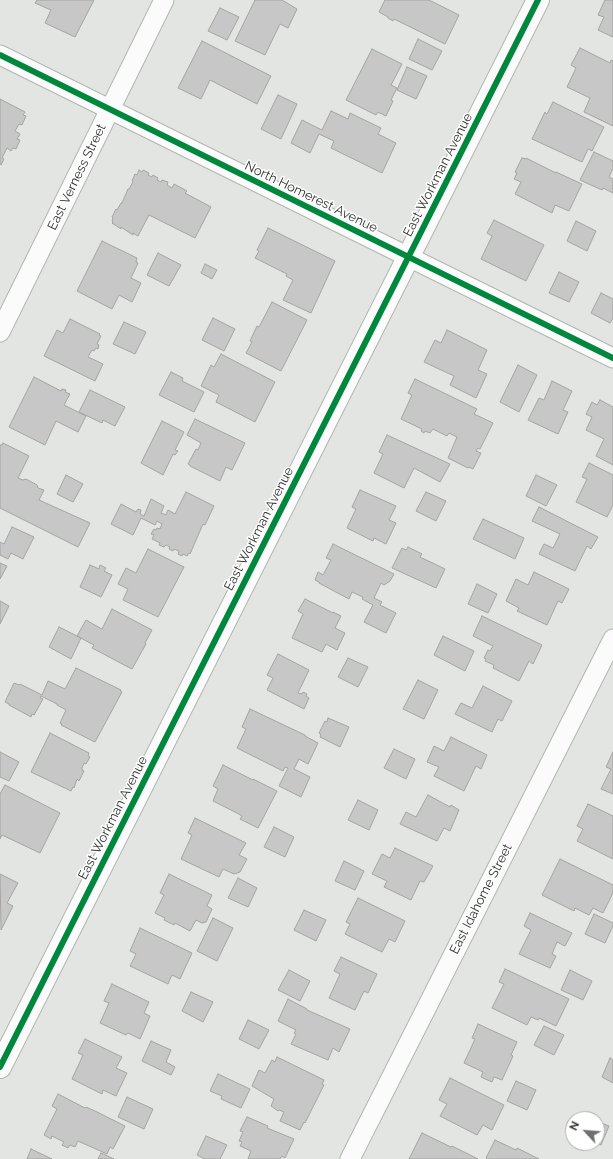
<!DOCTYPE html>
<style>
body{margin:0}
#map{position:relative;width:613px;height:1159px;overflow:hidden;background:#e3e5e3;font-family:Raleway,sans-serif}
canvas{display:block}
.north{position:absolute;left:565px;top:1111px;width:40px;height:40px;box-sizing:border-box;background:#fff;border:1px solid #acadac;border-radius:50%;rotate:296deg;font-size:11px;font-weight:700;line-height:16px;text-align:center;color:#2f312f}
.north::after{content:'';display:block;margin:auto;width:14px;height:18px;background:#6e706e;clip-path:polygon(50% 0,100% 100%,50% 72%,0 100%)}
</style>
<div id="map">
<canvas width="613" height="1159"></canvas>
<div class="north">N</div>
</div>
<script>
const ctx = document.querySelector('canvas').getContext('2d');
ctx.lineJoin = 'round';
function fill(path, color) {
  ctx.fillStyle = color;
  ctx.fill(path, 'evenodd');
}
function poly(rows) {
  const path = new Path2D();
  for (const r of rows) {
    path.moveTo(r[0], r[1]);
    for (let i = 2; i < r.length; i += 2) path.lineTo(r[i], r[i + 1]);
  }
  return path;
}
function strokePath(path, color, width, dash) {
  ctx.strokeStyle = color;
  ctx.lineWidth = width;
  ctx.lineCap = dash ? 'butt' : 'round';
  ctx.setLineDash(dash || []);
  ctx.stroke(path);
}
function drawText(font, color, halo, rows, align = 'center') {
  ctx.font = font + ' Raleway,sans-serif';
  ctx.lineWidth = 3;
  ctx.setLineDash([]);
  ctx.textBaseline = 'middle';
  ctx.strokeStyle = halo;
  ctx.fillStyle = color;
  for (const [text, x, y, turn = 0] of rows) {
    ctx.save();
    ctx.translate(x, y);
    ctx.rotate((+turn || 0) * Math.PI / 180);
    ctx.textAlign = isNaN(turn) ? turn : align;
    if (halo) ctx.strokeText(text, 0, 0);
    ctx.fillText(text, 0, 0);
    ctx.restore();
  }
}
const building = poly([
 [37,0,94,0,75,37,45,23,51,10,35,3,37,0],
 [255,0,282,0,297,9,288,28,280,24,265,55,235,41,255,0],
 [385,0,429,0,459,15,445,44,394,19,393,21,388,18,388,17,379,12,385,0],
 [605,0,613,0,613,37,598,30,604,17,598,15,605,0],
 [220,8,239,17,227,40,208,31,220,8],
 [418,39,442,51,432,70,409,59,418,39],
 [202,41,271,76,257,104,210,80,201,99,178,88,202,41],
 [580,48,610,63,611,60,613,61,613,126,584,112,590,98,567,87,576,68,571,65,580,48],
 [372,49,402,64,391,85,397,88,391,100,393,101,386,116,378,112,376,115,346,100,372,49],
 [407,67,427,76,416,99,397,90,407,67],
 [278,95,297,104,281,139,261,129,278,95],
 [0,99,25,112,23,115,26,116,22,125,19,124,15,131,20,134,17,139,20,140,16,149,13,148,11,151,7,148,2,158,4,159,1,165,0,164,0,99],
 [553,102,604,127,592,151,588,149,582,162,532,139,545,112,547,114,553,102],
 [331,111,348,119,350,113,381,128,378,134,396,143,382,173,331,148,334,141,319,134,310,153,291,143,302,120,322,130,331,111],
 [594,152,613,161,613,168,609,177,613,179,613,193,603,188,602,190,580,180,594,152],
 [522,158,526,159,526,158,556,173,556,172,582,184,569,211,555,205,552,213,515,194,521,182,514,179,517,173,515,172,522,158],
 [139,170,142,172,143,170,149,173,148,175,152,177,153,175,158,178,157,180,161,182,162,180,168,182,167,185,172,188,174,184,187,191,185,193,211,207,195,238,149,215,138,236,133,233,133,235,121,227,121,229,112,223,113,222,112,221,113,218,112,217,116,209,117,210,121,203,122,203,128,189,129,189,133,182,132,181,135,174,137,175,139,170],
 [494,220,544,245,526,281,481,259,492,236,487,233,494,220],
 [576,221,596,231,587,251,567,241,576,221],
 [268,228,335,261,311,313,283,300,293,280,286,276,287,274,255,258,259,251,257,250,268,228],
 [102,241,137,258,136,262,138,263,131,278,141,283,132,302,119,295,112,309,77,291,102,241],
 [158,253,181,265,169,286,147,275,158,253],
 [205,264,217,270,212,279,201,273,205,264],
 [559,272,579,282,569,302,549,293,559,272],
 [601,293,613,299,613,318,610,323,591,313,601,293],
 [272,302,307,320,281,371,246,353,252,342,250,341,257,326,259,327,272,302],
 [213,318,235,329,224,351,202,340,213,318],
 [70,319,100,334,99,335,101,336,97,344,99,345,98,349,96,348,94,351,92,350,88,357,103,364,95,381,44,356,57,330,63,333,70,319],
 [124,322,146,332,135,354,113,344,124,322],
 [447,330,487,350,478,370,487,374,476,398,450,385,454,376,424,362,435,340,441,343,447,330],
 [221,354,275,382,255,422,216,402,219,395,201,386,211,365,214,367,221,354],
 [518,365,537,375,519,412,500,402,518,365],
 [171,372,183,378,182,381,204,392,194,412,159,395,171,372],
 [34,377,61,391,62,389,66,390,65,392,70,394,64,405,86,416,78,432,56,421,45,445,9,427,34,377],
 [415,379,477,409,474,414,493,423,480,449,478,448,476,451,481,453,473,469,469,467,468,468,448,458,457,437,449,433,447,436,433,429,430,433,425,431,424,433,421,431,422,429,401,419,412,395,408,393,415,379],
 [552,381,572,391,563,410,568,412,558,434,528,420,539,398,544,400,552,381],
 [90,390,125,407,115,426,103,420,102,423,79,412,90,390],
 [600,400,613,407,613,465,596,456,604,439,586,430,592,417,586,414,592,402,597,405,600,400],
 [195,419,245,443,232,470,226,467,220,481,190,466,190,465,188,464,196,449,198,450,201,443,187,435,195,419],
 [162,421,184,432,175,450,178,451,175,455,173,454,163,475,141,463,162,421],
 [387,435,450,464,440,482,414,468,404,488,374,473,383,454,379,452,387,435],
 [3,443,29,456,18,478,23,480,26,479,37,485,38,488,44,490,39,500,90,523,78,547,0,508,0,445,2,445,3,443],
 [589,463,613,475,613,505,607,517,576,502,587,479,582,477,589,463],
 [66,475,83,484,73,502,57,494,66,475],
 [536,475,557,485,546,506,526,496,536,475],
 [360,490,396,506,389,520,396,523,386,544,374,538,373,541,347,528,356,509,352,507,360,490],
 [186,492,214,506,205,525,203,524,190,554,189,553,187,556,183,554,182,556,178,554,179,551,174,549,173,551,169,549,170,547,166,545,164,547,159,545,160,543,152,539,154,535,151,534,154,529,156,530,157,528,160,529,162,524,157,521,155,525,141,518,133,535,111,524,121,504,136,512,138,509,141,510,140,514,144,516,151,499,164,506,161,513,166,515,168,510,175,514,186,492],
 [426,492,446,501,436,521,416,511,426,492],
 [539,507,598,537,591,549,587,546,575,571,539,554,544,544,553,548,560,534,532,521,539,507],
 [483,519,524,538,515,559,473,539,483,519],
 [12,527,34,537,23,559,11,553,8,559,0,555,0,542,4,544,12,527],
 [333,544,394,574,390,581,384,585,381,583,374,598,382,602,380,605,396,613,386,633,364,622,373,605,362,599,363,597,352,592,349,599,319,583,319,582,315,580,318,572,323,575,331,560,326,558,333,544],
 [408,547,422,554,420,557,445,569,436,588,392,568,402,548,406,550,408,547],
 [148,549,184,567,158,617,123,600,128,589,118,584,126,568,136,573,148,549],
 [0,563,7,566,0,579,0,563],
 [90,565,99,569,100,565,106,568,104,571,112,575,101,597,80,587,90,565],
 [534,572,569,589,562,603,558,601,547,625,517,611,519,608,506,601,516,579,528,585,534,572],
 [477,584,497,594,488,613,468,604,477,584],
 [305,599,333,613,333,612,341,616,335,628,345,633,337,650,326,644,322,652,292,638,303,614,298,611,305,599],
 [0,601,9,606,0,624,0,601],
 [112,609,152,630,145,643,146,644,132,669,92,648,94,645,77,636,86,620,102,629,112,609],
 [482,616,542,645,533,664,529,661,519,681,493,668,494,665,485,661,486,659,484,658,488,650,490,651,493,646,473,636,482,616],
 [59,627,81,638,71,659,49,647,59,627],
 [443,636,474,651,465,671,434,655,443,636],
 [278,654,309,670,298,693,302,694,303,692,307,694,306,696,309,698,304,709,267,690,273,678,267,675,278,654],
 [348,658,368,667,358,687,338,677,348,658],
 [76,668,121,690,120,691,122,692,95,742,61,725,62,724,60,723,66,710,57,705,57,704,41,696,40,698,43,699,34,715,32,714,31,717,9,705,9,704,5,702,14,683,19,685,20,684,42,695,48,681,65,689,76,668],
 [418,680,438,690,424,719,403,709,418,680],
 [483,686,512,701,502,721,498,719,492,732,455,714,461,703,472,708,483,686],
 [250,709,305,735,305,736,318,743,308,764,299,759,294,769,310,777,301,797,279,786,288,768,285,767,283,771,237,748,246,729,242,727,250,709],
 [328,718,349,727,340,747,320,737,321,735,319,733,325,721,327,722,328,718],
 [50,733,89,753,88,756,90,757,86,764,84,763,82,768,82,770,84,771,79,781,77,779,74,788,73,787,71,791,31,772,50,733],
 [451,737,487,755,481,769,476,766,464,791,434,776,439,767,427,762,434,746,444,751,451,737],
 [394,749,415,759,406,779,384,768,394,749],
 [0,752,19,762,9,781,0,777,0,752],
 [613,752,613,794,601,789,611,769,606,767,613,752],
 [223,765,253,780,253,779,277,791,258,828,240,819,242,816,237,813,213,801,218,789,213,786,223,765],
 [5,785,60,813,40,853,2,835,0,839,0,794,5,785],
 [428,795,450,807,451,805,459,810,450,831,444,828,437,841,400,824,406,812,416,817,428,795],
 [358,800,378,810,369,830,348,820,358,800],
 [588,804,613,816,613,859,577,841,583,829,577,826,588,804],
 [195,818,246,843,239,855,247,859,240,872,234,874,223,869,219,877,181,859,192,835,188,833,195,818],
 [274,827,294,837,285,857,264,847,274,827],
 [395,848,433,866,424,882,420,881,411,900,384,887,387,881,372,874,382,854,390,858,395,848],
 [560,859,613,885,613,893,603,913,593,908,589,915,575,908,574,911,542,895,560,859],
 [344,861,364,871,355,890,335,881,344,861],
 [0,874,18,883,7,903,13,906,1,930,0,874],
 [169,874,212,895,207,906,212,909,206,922,202,923,196,920,190,931,175,923,174,925,164,920,165,918,155,913,164,895,160,893,169,874],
 [238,878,257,888,248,907,228,898,238,878],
 [358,898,405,921,395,942,389,939,382,952,345,934,350,924,346,922,358,898],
 [304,910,326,920,316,941,294,930,304,910],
 [530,913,572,933,565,946,557,942,552,954,556,956,550,968,519,954,531,930,524,926,530,913],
 [594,914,613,923,613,926,605,943,585,934,594,914],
 [213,918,233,928,217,961,197,951,213,918],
 [140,928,192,953,180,979,172,975,168,984,130,966,136,954,130,951,140,928],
 [341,957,377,974,368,993,364,991,355,1010,329,998,340,974,334,971,341,957],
 [505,969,569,999,556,1026,539,1018,538,1020,531,1017,527,1025,492,1008,504,984,499,982,505,969],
 [289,970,310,981,300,1001,278,990,289,970],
 [570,970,592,981,583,1000,561,990,570,970],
 [112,984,149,1002,144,1013,150,1016,140,1039,128,1033,126,1035,100,1023,109,1003,104,1001,112,984],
 [191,992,213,1002,203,1022,182,1011,191,992],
 [288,999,307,1009,307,1010,350,1029,339,1052,333,1048,328,1060,291,1044,296,1034,294,1033,296,1030,278,1021,288,999],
 [248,1020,269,1030,259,1049,239,1039,248,1020],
 [478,1024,517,1042,511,1055,513,1056,502,1080,494,1077,492,1082,481,1077,483,1072,464,1063,475,1039,472,1038,478,1024],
 [544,1026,564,1035,554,1055,534,1045,544,1026],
 [85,1039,122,1057,116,1068,127,1073,116,1096,103,1090,102,1094,72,1079,83,1055,78,1053,85,1039],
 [151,1041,171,1050,166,1062,175,1067,171,1075,142,1061,151,1041],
 [277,1057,324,1080,322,1084,324,1085,305,1123,304,1122,300,1130,280,1121,284,1112,279,1110,278,1111,271,1106,274,1099,252,1086,259,1070,265,1073,272,1060,275,1062,277,1057],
 [610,1058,613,1060,613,1083,602,1077,610,1058],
 [218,1074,250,1089,241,1108,221,1099,222,1096,210,1091,218,1074],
 [450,1078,504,1105,492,1130,483,1125,477,1135,440,1116,447,1104,439,1100,450,1078],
 [516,1081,536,1090,527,1110,507,1101,516,1081],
 [58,1094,85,1108,86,1107,95,1111,125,1126,113,1149,110,1147,107,1154,78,1141,75,1147,70,1145,68,1148,62,1145,64,1142,52,1136,51,1139,44,1135,57,1109,52,1106,58,1094],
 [127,1097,153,1109,144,1129,118,1117,127,1097],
 [247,1117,268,1126,267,1128,294,1139,285,1158,282,1156,280,1159,248,1159,251,1151,240,1146,242,1142,239,1141,243,1132,240,1131,247,1117],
 [597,1121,609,1126,601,1145,597,1143,597,1121],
 [422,1133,451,1147,452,1146,478,1159,409,1159,422,1133],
 [206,1136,227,1145,220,1159,205,1159,197,1155,206,1136],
 [495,1140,516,1150,517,1148,539,1159,488,1159,486,1158,495,1140],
 [31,1149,52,1159,27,1159,31,1149],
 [101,1153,114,1159,98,1159,101,1153]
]);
fill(building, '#c6c7c6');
strokePath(building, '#a4a4a3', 1);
const street = poly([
 [0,55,613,358],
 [0,332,164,0],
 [350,1159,613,639]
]);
const secondary = poly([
 [0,1067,538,0]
]);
strokePath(street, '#b3b5b3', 21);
strokePath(secondary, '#b3b5b3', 24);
strokePath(street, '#fbfbfb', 19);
strokePath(secondary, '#fbfbfb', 22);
strokePath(poly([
 [0,55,613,358],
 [0,1067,538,0]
]), '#00873e', 6);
drawText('13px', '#2f312f', '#fff', [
 ["East Workman Avenue",438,175,-63],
 ["East Verness Street",77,177,-64],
 ["North Homerest Avenue",311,197,26],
 ["East Workman Avenue",259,529,-63],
 ["East Workman Avenue",113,818,-63],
 ["East Idahome Street",481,899,-63]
]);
</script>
